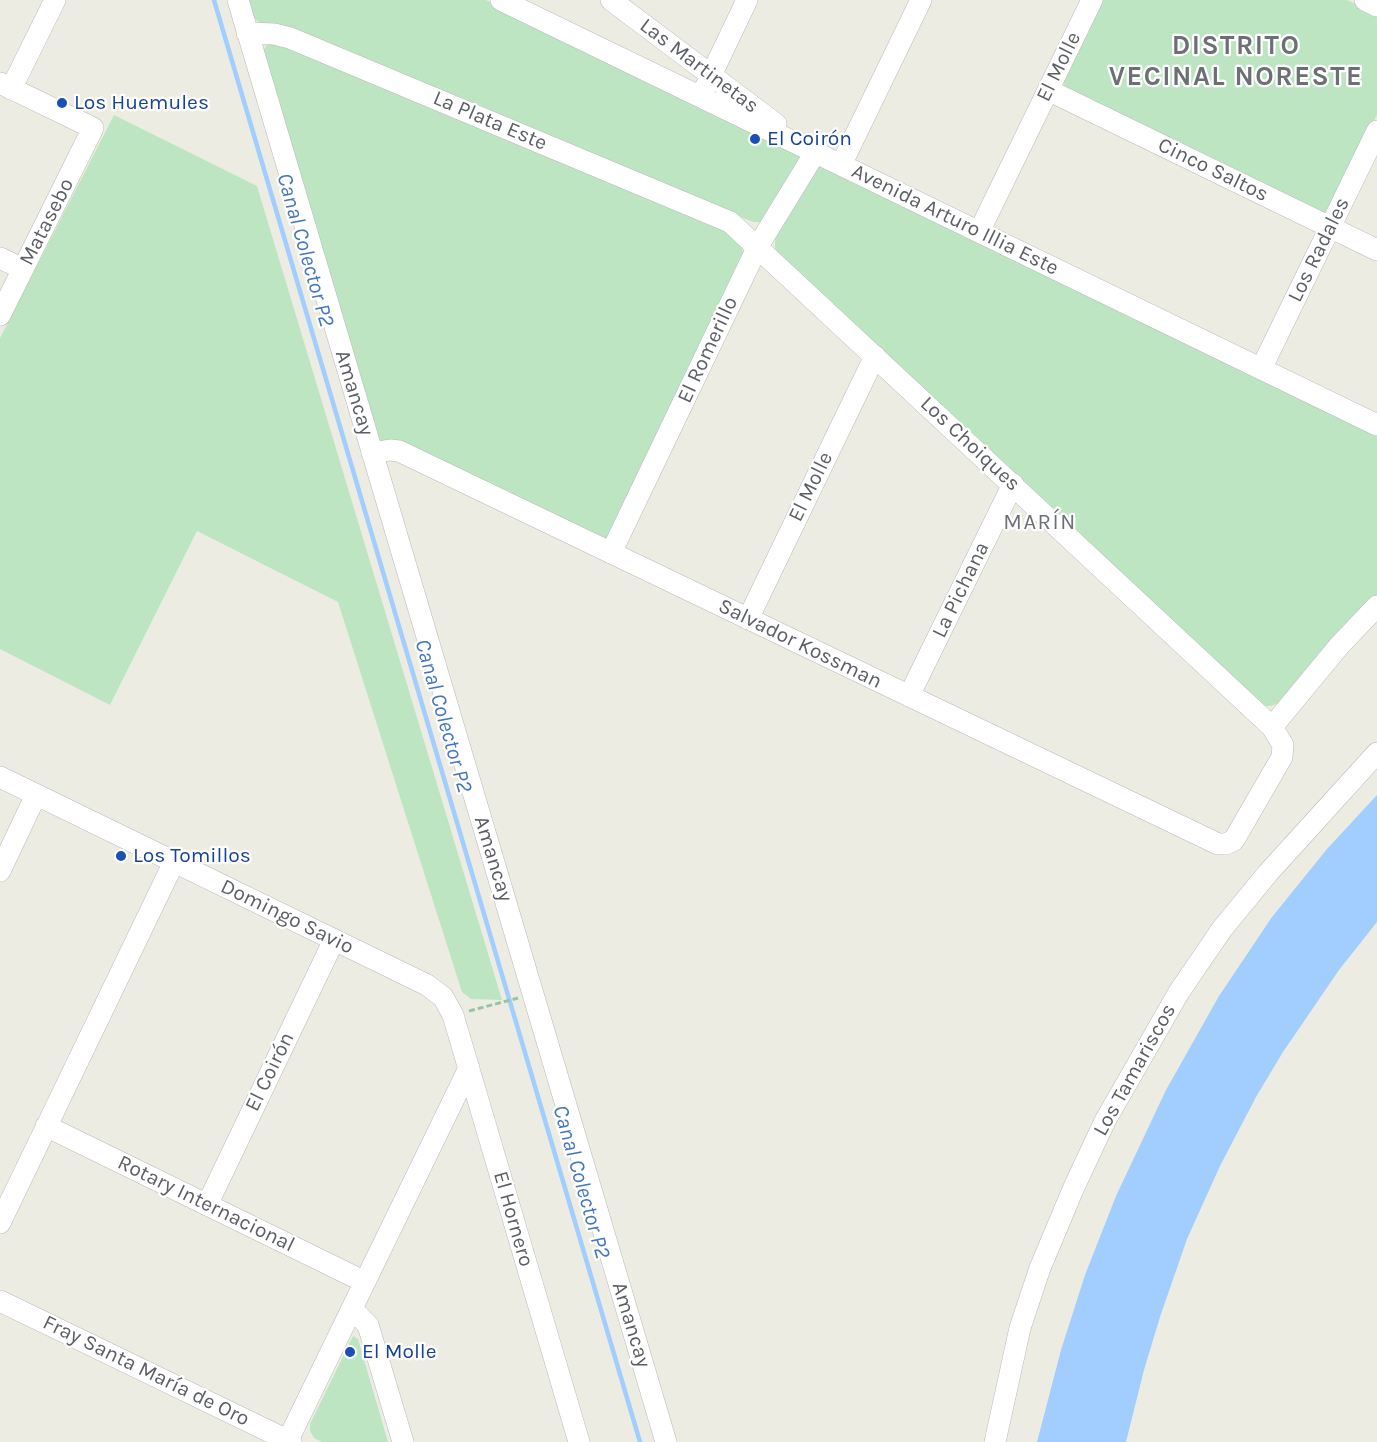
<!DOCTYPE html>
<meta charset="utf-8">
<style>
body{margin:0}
canvas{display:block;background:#edece2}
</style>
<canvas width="1377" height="1442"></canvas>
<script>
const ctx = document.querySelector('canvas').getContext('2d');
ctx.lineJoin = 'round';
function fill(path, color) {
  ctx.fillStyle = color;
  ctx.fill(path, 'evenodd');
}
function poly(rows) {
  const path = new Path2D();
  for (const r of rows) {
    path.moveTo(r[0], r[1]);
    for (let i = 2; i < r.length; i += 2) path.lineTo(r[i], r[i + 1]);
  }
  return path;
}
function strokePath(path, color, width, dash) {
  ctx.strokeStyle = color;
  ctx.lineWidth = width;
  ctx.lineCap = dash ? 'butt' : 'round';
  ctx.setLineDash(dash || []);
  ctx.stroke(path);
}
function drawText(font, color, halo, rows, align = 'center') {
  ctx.font = font + ' Karla,sans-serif';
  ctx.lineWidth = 4.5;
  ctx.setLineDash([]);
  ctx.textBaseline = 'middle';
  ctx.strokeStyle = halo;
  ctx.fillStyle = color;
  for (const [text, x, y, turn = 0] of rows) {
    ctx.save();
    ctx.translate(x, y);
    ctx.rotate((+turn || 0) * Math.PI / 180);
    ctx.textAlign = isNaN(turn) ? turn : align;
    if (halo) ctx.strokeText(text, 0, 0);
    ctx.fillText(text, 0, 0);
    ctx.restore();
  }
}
fill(poly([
 [244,0,486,0,806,156,761,222,753,222,264,25,253,18],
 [1102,0,1347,0,1377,14,1377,115,1329,210,1322,213,1066,89,1063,83],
 [274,41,712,220,742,247,743,253,609,546,378,441,263,50,269,43],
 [114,115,257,186,502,1000,471,999,462,992,460,986,338,602,197,531,110,705,0,649,0,338],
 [820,162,1377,433,1377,602,1281,702,1271,706,1261,706,777,253,775,248,775,238],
 [353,1336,358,1339,388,1442,322,1442,314,1438,310,1431,310,1424]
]), '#bee5c2');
fill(poly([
 [1377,795,1377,922,1339,970,1283,1052,1256,1097,1220,1166,1187,1239,1160,1317,1144,1370,1126,1442,1037,1442,1061,1350,1085,1275,1116,1196,1166,1090,1219,996,1272,917,1327,849]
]), '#a1ceff');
strokePath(poly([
 [214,0,640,1442]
]), '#a1ceff', 4.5);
const minor = poly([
 [238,0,666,1442],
 [501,0,1377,425],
 [611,0,776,124],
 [1365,0,1377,6],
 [247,33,274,34,290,38,730,222,1272,727,1283,745,1282,757,1234,840,1226,844,1218,844,399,451,390,450,372,453],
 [0,83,93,128,0,315],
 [706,86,747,0],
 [11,89,55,0],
 [1048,90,1377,250],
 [841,165,921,0],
 [979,232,1092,0],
 [0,258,23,269],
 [1261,369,1377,131],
 [611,553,758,246,815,153],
 [748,619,875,356],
 [909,696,1013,484],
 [1272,727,1339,646,1377,606],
 [0,777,427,985,443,997,453,1015,579,1442],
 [0,871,36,795],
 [46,1126,365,1282],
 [207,1205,334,940],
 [0,1223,174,862],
 [0,1301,291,1442],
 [352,1309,368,1325,403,1442],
 [287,1442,469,1068],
 [995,1442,1020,1328,1040,1268,1074,1187,1105,1121,1179,992,1222,929,1268,873,1377,753]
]);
strokePath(minor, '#b8babf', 22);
strokePath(poly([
 [469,1011,518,998]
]), '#97c4a7', 3, [6, 3]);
strokePath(minor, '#fff', 21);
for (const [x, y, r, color] of [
 [62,103,6,"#1a4fb4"],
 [755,139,6,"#1a4fb4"],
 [121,856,6,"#1a4fb4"],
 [350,1352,6,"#1a4fb4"]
]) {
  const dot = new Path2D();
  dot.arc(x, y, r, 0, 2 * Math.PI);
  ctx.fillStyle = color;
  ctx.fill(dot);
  strokePath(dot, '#fff', 2);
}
drawText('21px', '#5b5e63', '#fff', [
 ["Las Martinetas",699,66,37],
 ["El Molle",1059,67,-64],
 ["La Plata Este",490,121,23],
 ["Cinco Saltos",1213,170,26],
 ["Avenida Arturo Illia Este",955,220,26],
 ["Matasebo",47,222,-63],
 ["Los Radales",1319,250,-64],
 ["El Romerillo",708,350,-65],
 ["Amancay",354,393,73],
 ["Los Choiques",970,444,43],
 ["El Molle",811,487,-64],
 ["La Pichana",961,590,-64],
 ["Salvador Kossman",800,644,26],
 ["Amancay",493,859,73],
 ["Domingo Savio",287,917,26],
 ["Los Tamariscos",1135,1070,-61],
 ["El Coirón",270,1072,-64],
 ["Rotary Internacional",206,1204,26],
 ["El Hornero",513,1219,74],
 ["Amancay",631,1325,73],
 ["Fray Santa María de Oro",146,1371,26]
]);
drawText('21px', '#164399', '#fff', [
 ["Los Huemules",74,103],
 ["El Coirón",767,139],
 ["Los Tomillos",133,856],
 ["El Molle",362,1352]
], 'left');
drawText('italic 22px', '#4377c2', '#fff', [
 ["Canal Colector P2",305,250,74],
 ["Canal Colector P2",443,716,74],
 ["Canal Colector P2",581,1182,74]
]);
ctx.letterSpacing = '1.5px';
drawText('22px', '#6c7075', '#fff', [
 ["MARÍN",1040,523]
]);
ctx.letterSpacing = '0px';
ctx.letterSpacing = '1.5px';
drawText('bold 27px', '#6c7075', '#fff', [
 ["DISTRITO",1236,46],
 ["VECINAL NORESTE",1236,77]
]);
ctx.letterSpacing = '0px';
</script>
